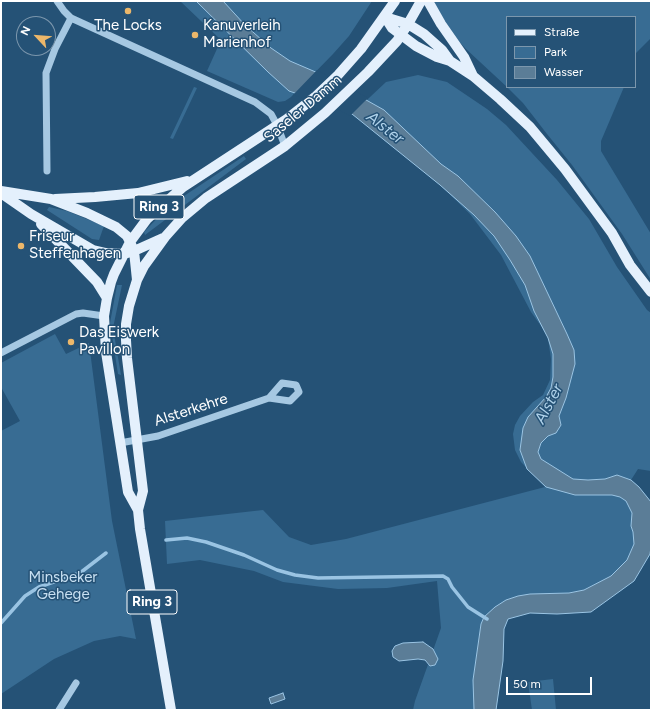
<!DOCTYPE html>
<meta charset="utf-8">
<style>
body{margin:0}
#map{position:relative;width:652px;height:711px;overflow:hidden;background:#255276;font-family:Figtree,sans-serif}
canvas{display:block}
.frame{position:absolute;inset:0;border:2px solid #fff;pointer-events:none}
.legend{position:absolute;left:506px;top:16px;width:130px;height:72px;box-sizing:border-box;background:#255276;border:1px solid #7c97ad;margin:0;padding:5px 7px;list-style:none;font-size:12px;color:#fff}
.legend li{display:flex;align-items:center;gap:8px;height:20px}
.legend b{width:20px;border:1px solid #7c97ad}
.north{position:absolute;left:16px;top:16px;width:40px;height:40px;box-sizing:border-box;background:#255276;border:1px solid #7c97ad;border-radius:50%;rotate:296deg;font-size:11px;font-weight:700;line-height:16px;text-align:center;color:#fff}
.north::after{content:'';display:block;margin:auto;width:14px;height:18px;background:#ecb76a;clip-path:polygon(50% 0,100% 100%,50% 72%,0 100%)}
.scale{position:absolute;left:506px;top:677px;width:86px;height:18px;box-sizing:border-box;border:2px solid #fff;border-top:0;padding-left:5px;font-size:12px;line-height:14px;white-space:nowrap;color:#fff;-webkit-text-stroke:3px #255276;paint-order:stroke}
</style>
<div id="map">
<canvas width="652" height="711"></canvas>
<div class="frame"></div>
<ul class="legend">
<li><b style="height:5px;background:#e4f0fc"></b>Straße</li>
<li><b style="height:11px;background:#386c93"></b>Park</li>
<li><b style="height:11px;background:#5b7d97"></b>Wasser</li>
</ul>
<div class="north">N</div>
<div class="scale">50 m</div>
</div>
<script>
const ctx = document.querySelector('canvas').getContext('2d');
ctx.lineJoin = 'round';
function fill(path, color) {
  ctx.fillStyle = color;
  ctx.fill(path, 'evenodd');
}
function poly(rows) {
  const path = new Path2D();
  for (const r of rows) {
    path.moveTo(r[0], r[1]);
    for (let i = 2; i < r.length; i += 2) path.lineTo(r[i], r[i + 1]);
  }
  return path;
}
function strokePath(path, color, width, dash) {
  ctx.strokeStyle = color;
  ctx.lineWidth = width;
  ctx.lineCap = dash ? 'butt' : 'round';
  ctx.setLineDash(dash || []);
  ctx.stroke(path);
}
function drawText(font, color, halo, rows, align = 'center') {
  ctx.font = font + ' Figtree,sans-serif';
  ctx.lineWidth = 3;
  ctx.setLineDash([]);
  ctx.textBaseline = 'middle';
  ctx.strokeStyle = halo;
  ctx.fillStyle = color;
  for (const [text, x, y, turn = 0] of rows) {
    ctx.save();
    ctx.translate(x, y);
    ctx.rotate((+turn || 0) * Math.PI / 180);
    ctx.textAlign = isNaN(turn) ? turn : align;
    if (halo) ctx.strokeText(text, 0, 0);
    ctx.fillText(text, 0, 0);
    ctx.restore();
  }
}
fill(poly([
 [180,1,372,1,349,36,333,54,291,97,285,101,278,102,207,71,221,40],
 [434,1,651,1,651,38,635,54,635,17,507,17,507,87,466,49,453,35,438,12],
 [418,75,447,82,487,109,506,125,557,180,589,219,617,267,647,310,651,313,651,471,638,469,631,480,639,487,651,502,651,547,650,554,634,581,591,612,557,614,530,613,508,619,504,629,503,661,496,710,413,710,415,701,441,628,437,581,387,588,338,589,283,582,254,571,200,560,167,564,165,521,263,510,289,537,311,545,346,539,545,487,521,462,515,450,513,434,515,425,520,416,533,402,543,395,550,380,551,359,548,338,541,326,531,312,501,255,470,214,440,185,352,114,386,82],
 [194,87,197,88,173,139,170,138],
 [507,87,624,87,601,141,601,151,651,234,651,280,622,234,572,165,547,134,523,103],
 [244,156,246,159,145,235,144,232,169,206],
 [49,207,67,211,104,226,99,240,92,239,47,210],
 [117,285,122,285,113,328,121,375,118,374,110,323],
 [55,334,66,354,89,343,112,521,136,639,120,636,94,641,54,659,1,694,1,431,20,421,1,387,1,363],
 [553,679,556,710,532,710,528,682]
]), '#386c93');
const water = poly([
 [196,1,223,1,245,25,271,48,290,61,318,73,384,110,441,164,458,176,495,212,516,236,530,256,567,334,574,350,575,364,566,398,559,416,561,425,556,433,548,436,541,443,538,452,541,459,573,479,588,480,605,479,617,475,631,480,639,487,651,502,651,547,650,554,634,581,591,612,557,614,530,613,508,619,504,629,503,661,496,710,474,710,473,680,481,624,484,617,495,607,506,600,518,596,530,594,569,593,584,590,611,576,627,560,634,544,633,532,631,526,632,513,626,501,620,497,612,495,575,495,546,487,527,469,520,450,523,428,528,417,546,397,551,388,553,377,553,354,548,338,534,311,525,285,510,260,494,236,474,215,440,185,352,114,342,109,289,91,268,72,196,1],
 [423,642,433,649,438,659,435,665,430,666,425,660,418,659,399,661,393,657,392,651,395,646,403,643,423,642],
 [283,693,285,699,271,704,269,698,283,693]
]);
fill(water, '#5b7d97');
strokePath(water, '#9ac4e3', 1);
fill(poly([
 [317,70,368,98,350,116,341,111,293,95]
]), '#255276');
strokePath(poly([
 [166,540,187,538,206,542,244,555,277,570,295,575,318,578,443,576,448,579,452,587,468,607,487,619],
 [1,623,25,596,39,587,80,573,106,553]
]), '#9ac4e3', 3.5);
strokePath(poly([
 [57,1,64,11,71,18,255,102,271,114,277,125,285,146],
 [47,171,46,73,55,49,71,18],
 [1,353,76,314,83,313,104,316],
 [120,443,158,436,269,398,290,401,299,392,296,385,282,383,269,398],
 [59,710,76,683]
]), '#a6c8e2', 7);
strokePath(poly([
 [428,1,441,24,464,57,473,76],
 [385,17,392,28,416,46,437,57,450,61,473,76,500,99,530,127,565,169,612,233,630,265,651,292],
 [385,17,408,24,424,34,442,50,450,61],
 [1,191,51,199,87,213,116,227,127,236,130,242,134,251,137,280],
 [1,193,31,214,93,250,106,253,124,254,134,251,163,238],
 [55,199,95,197,138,193,187,181],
 [41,224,97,282,107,298],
 [138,510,143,491,127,358,126,340,126,324,129,306,137,280,144,266,165,237,182,218,206,198,285,146,325,113,368,72,397,41,408,24,421,1],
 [171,710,140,529,138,510,128,492,106,352,104,316,107,298,111,282,114,274,130,242,147,219,183,187,287,119,315,97,338,75,361,49,395,1]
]), '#e4f0fc', 10);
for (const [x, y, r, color] of [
 [128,11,4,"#ecb76a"],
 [195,35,4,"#ecb76a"],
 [21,246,4,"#ecb76a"],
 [71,342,4,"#ecb76a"]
]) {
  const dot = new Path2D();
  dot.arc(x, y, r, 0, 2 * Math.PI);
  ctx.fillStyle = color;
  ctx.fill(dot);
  strokePath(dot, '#255276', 1.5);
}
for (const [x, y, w] of [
 [159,207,50],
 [152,602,50]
]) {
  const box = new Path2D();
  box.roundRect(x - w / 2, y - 12, w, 24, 3);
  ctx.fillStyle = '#255276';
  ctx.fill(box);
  strokePath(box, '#fff', 1);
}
drawText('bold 14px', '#fff', null, [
 ["Ring 3",159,207],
 ["Ring 3",152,602]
]);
drawText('15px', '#fff', '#255276', [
 ["The Locks",128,26,"center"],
 ["Kanuverleih",203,26],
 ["Marienhof",203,43],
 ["Friseur",29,237],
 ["Steffenhagen",29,254],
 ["Das Eiswerk",79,333],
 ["Pavillon",79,350]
], 'left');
drawText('15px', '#fff', '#255276', [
 ["Saseler Damm",303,109,-40],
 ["Alsterkehre",191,410,-18]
]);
drawText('15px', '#c8e0f2', '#255276', [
 ["Minsbeker",63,578],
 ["Gehege",63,595]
]);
drawText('italic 16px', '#b0d2ea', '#255276', [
 ["Alster",385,128,38],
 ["Alster",549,404,-62]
]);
</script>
